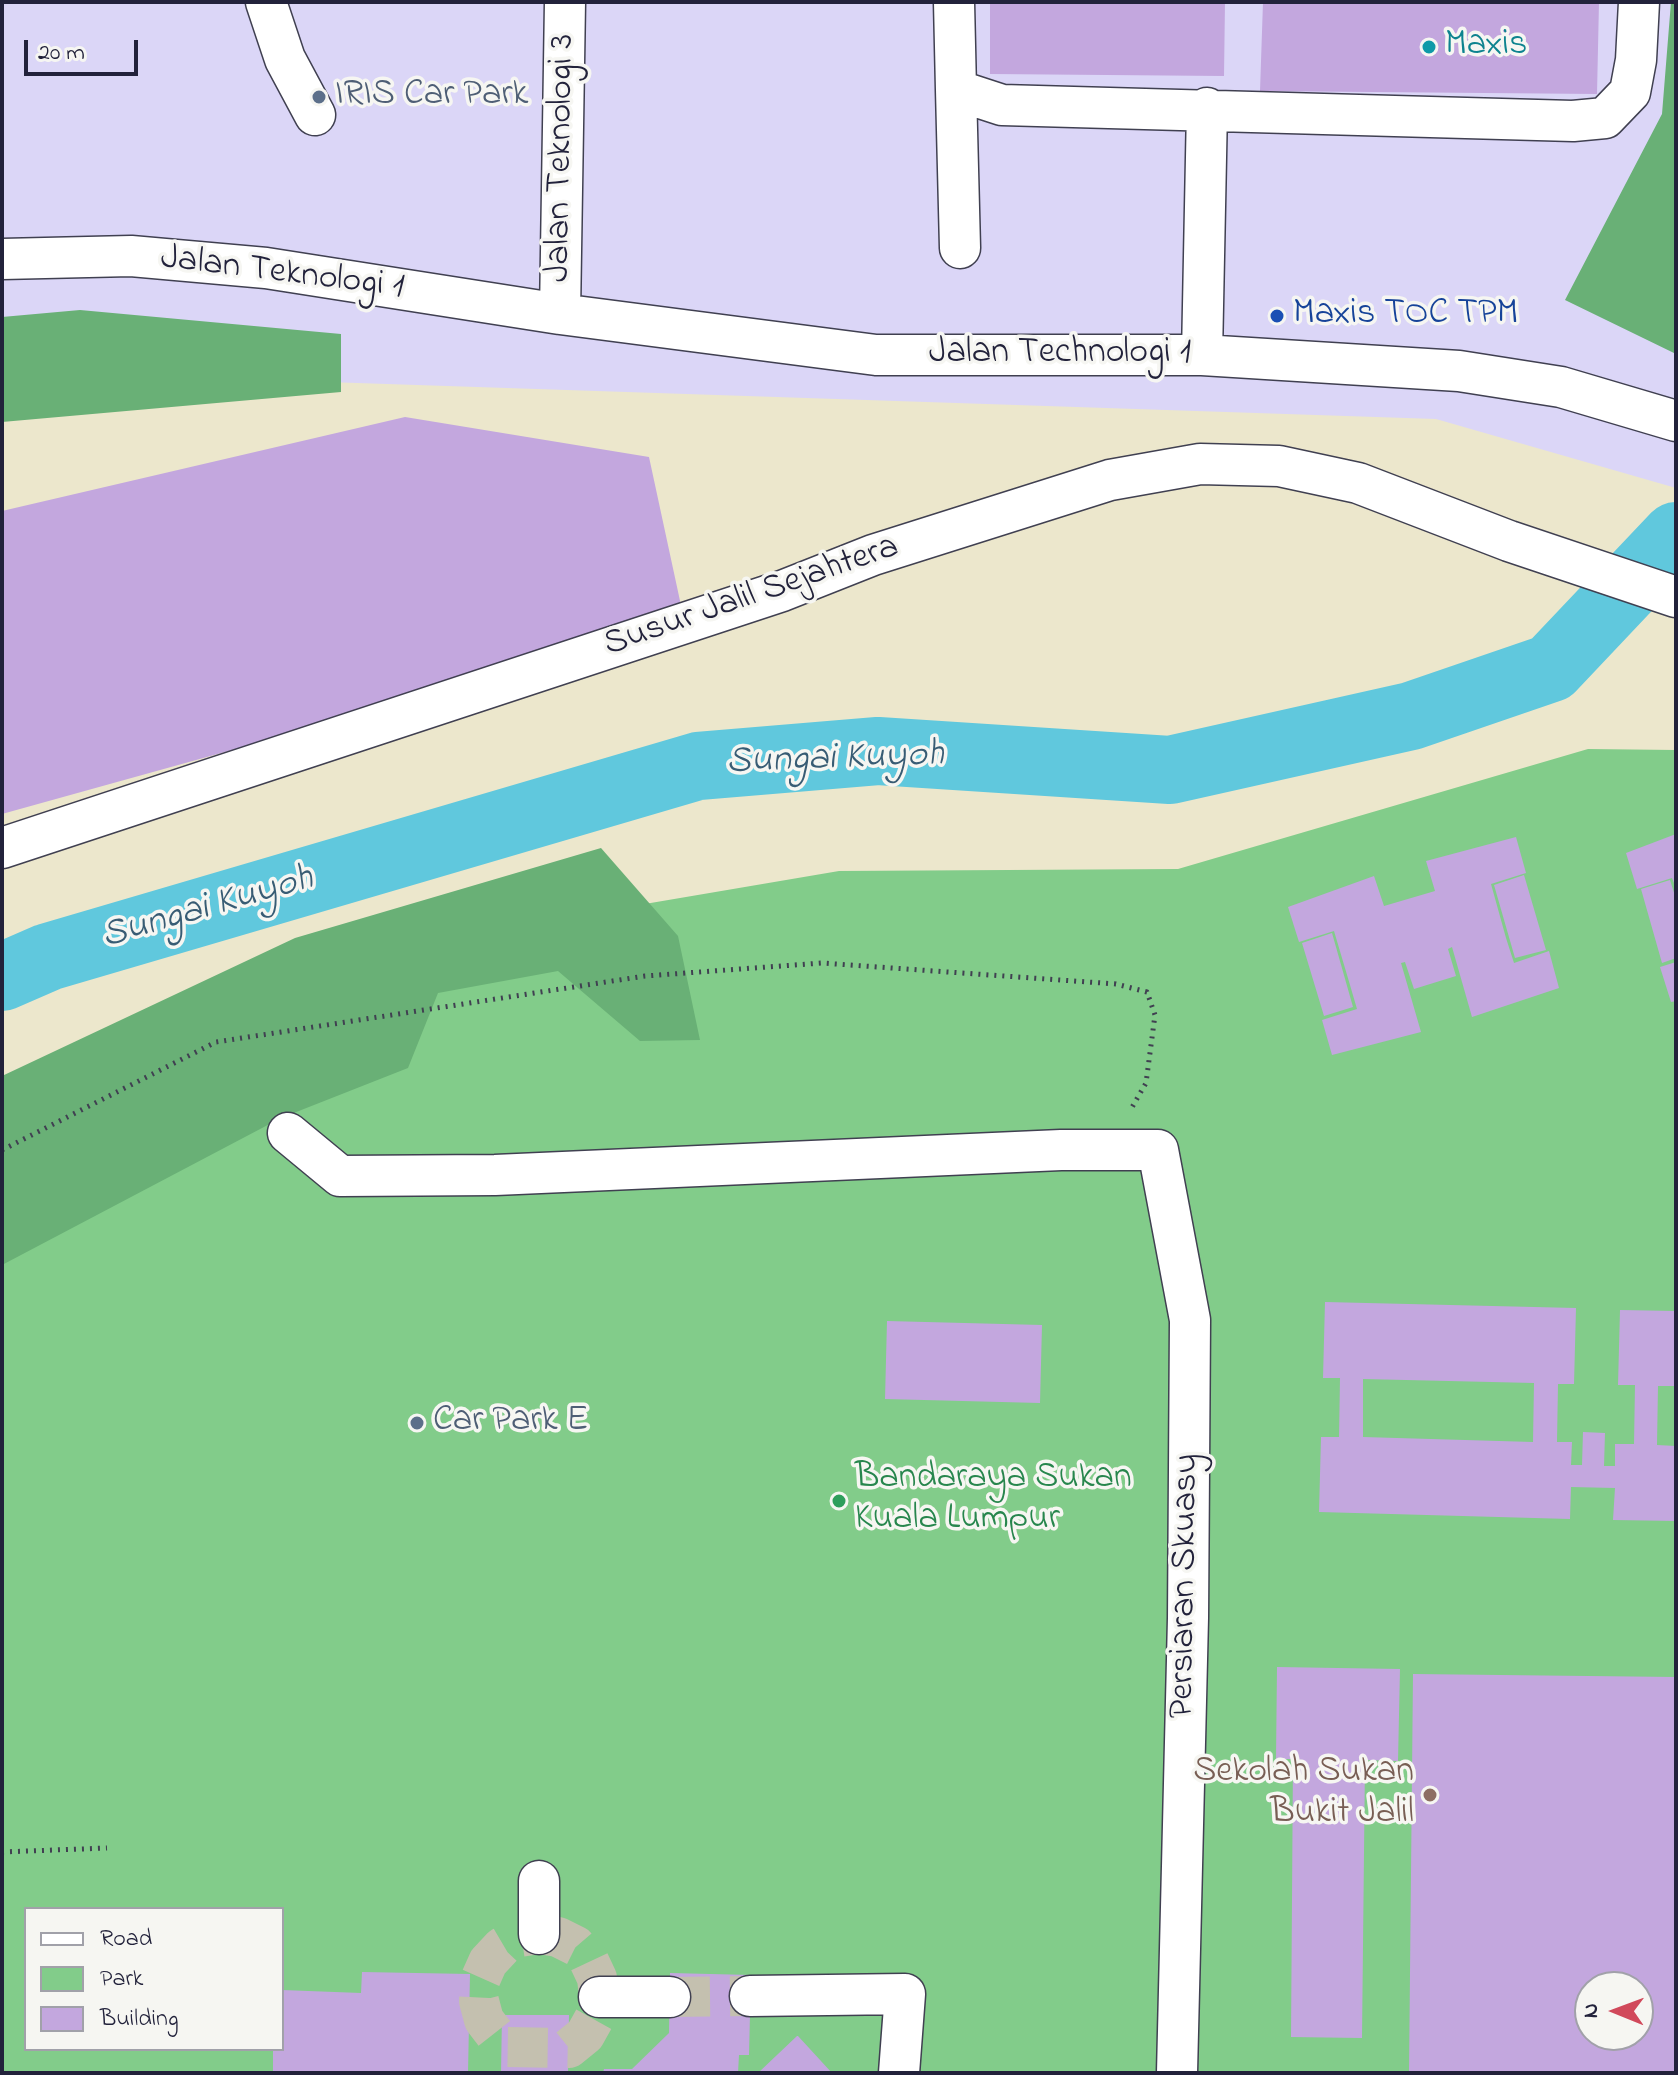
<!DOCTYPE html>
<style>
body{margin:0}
#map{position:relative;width:1678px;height:2075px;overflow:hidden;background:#ece7cc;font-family:"Indie Flower",sans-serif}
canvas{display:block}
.frame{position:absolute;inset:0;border:4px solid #22223b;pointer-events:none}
.legend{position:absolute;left:24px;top:1907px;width:260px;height:144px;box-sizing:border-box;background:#f6f6f2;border:2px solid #a1a1a9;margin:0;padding:10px 14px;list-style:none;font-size:24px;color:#22223b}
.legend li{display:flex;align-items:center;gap:16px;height:40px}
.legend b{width:40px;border:2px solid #a1a1a9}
.north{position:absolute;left:1574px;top:1971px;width:80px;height:80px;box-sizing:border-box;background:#f6f6f2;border:2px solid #a1a1a9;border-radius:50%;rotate:271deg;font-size:22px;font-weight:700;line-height:32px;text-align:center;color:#22223b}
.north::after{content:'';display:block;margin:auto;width:28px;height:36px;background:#d1495b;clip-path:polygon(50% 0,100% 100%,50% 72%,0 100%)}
.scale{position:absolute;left:24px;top:40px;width:114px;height:36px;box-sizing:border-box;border:4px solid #22223b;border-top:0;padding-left:10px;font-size:24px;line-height:28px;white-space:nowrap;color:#22223b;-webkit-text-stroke:6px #f6f6f2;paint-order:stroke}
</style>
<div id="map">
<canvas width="1678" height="2075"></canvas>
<div class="frame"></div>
<ul class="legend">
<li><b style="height:10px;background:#fff"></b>Road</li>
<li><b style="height:22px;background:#82cc8a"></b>Park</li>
<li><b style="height:22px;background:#c3a7de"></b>Building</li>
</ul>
<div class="north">N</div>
<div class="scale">20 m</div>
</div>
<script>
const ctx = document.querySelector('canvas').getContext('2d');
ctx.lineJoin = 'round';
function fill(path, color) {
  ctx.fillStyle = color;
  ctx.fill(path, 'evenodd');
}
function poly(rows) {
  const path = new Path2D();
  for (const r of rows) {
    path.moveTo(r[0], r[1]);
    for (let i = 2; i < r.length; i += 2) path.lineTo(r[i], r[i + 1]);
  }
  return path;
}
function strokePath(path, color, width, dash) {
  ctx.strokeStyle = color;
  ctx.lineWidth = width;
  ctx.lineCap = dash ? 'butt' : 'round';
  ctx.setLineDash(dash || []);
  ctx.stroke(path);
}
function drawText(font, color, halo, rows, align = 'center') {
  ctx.font = font + ' "Indie Flower",sans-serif';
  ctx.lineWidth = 7;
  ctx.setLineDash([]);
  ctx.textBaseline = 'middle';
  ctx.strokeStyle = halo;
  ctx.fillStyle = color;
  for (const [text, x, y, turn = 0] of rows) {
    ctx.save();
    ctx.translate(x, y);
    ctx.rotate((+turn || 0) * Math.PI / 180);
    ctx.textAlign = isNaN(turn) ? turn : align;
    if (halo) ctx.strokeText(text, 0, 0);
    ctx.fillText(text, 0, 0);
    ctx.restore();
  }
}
fill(poly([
 [2,2,1676,2,1676,488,1436,419,177,377,2,393]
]), '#dbd6f7');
fill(poly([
 [1588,749,1676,750,1676,2073,2,2073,2,1092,221,976,839,871,1178,869],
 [26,1909,282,1909,282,2049,26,2049],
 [1590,1987,1638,1987,1638,2035,1590,2035]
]), '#82cc8a');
fill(poly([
 [1671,2,1676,2,1676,354,1565,300,1662,114],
 [80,310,341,334,341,392,2,422,2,317],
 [601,848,678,936,700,1040,640,1041,558,971,438,993,408,1068,281,1118,2,1265,2,1076,295,938]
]), '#69b076');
strokePath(poly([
 [2,977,48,957,698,766,878,751,1170,770,1411,716,1551,668,1676,536]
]), '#60c8dd', 68);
fill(poly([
 [990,2,1225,2,1224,76,990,74],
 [1263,2,1599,2,1597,94,1260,91],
 [405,417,649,457,685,624,2,814,2,511],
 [1676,834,1676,888,1672,878,1637,889,1626,853],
 [1516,837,1526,873,1491,884,1506,938,1514,963,1549,951,1559,988,1472,1017,1452,947,1448,949,1456,976,1414,989,1405,962,1401,963,1421,1032,1332,1055,1322,1020,1357,1009,1350,985,1334,931,1299,942,1288,907,1374,876,1384,906,1435,891,1426,861],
 [1524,875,1546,950,1515,958,1494,885],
 [1670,880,1676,899,1676,958,1662,963,1641,889],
 [1332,933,1353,1007,1324,1016,1302,943],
 [1676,962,1676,1001,1671,1002,1660,967],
 [1325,1302,1576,1308,1574,1384,1558,1384,1557,1442,1572,1442,1571,1465,1582,1465,1583,1432,1605,1433,1604,1466,1615,1466,1615,1444,1634,1444,1635,1385,1618,1385,1620,1310,1676,1311,1676,1386,1658,1386,1657,1445,1676,1446,1676,1521,1613,1520,1615,1488,1571,1487,1570,1519,1319,1512,1321,1437,1339,1437,1340,1378,1323,1378],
 [1363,1379,1534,1383,1533,1442,1363,1437],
 [887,1321,1042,1325,1040,1403,885,1399],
 [1277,1667,1400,1669,1398,1761,1365,1760,1362,2038,1291,2037,1293,1759,1276,1759],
 [1413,1674,1676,1677,1676,2073,1409,2073],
 [1590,1987,1638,1987,1638,2035,1590,2035],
 [362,1972,470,1974,468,2073,273,2073,273,2049,282,2049,282,1990,361,1993],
 [670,1973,751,1975,749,2055,739,2055,738,2073,603,2073,604,2069,632,2069,669,2033],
 [502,2015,569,2015,568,2073,501,2073],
 [798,2036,832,2073,758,2073,797,2036]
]), '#c3a7de');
strokePath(poly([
 [539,1934,558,1937,576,1946,589,1961,597,1978,599,1997,595,2017,585,2035,569,2048,505,2047,484,2020,479,2001,480,1980,488,1962,502,1947,519,1937,539,1934],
 [670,1997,750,1996]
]), '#c4c0af', 40, [40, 20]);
const minor = poly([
 [266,2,285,59,315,115],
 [954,2,956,90,1002,105,1573,121,1605,118,1630,92,1636,60,1639,2],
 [956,90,960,248],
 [2,259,131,256,266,268,560,314,876,355,1202,355,1459,371,1561,387,1676,421],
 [560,314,565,2],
 [1202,355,1207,108],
 [2,848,782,591,873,555,1110,480,1200,464,1279,466,1358,483,1509,541,1676,597],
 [288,1133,340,1176,495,1175,1061,1150,1158,1150,1190,1320,1188,1618,1177,2073],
 [539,1881,539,1934],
 [750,1996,905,1994,899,2073],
 [599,1997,670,1997]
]);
strokePath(minor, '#404051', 43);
strokePath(poly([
 [2,1150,216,1042,645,976,822,963,1116,984,1147,992,1155,1015,1146,1083,1131,1109],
 [2,1852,107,1848]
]), '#404051', 5, [2, 6]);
strokePath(minor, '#fff', 40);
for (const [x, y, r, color] of [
 [1429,47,8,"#0f9aa8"],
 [319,97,8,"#5c6f8a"],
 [1277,316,8,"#1a4fb4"],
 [417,1423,8,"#5c6f8a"],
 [839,1501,8,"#2e9e5b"],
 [1430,1795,8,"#8d6e63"]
]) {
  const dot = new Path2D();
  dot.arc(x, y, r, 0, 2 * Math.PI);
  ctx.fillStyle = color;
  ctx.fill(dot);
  strokePath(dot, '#f6f6f2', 3);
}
drawText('36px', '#0d838f', '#f6f6f2', [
 ["Maxis",1445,47]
], 'left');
drawText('36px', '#4e5e75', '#f6f6f2', [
 ["IRIS Car Park",335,97],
 ["Car Park E",433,1423]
], 'left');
drawText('36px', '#22223b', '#f6f6f2', [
 ["Jalan Teknologi 3",563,158,-89],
 ["Jalan Teknologi 1",282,275,7],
 ["Jalan Technologi 1",1060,355],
 ["Susur Jalil Sejahtera",752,598,-19],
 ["Persiaran Skuasy",1187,1586,-89]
]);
drawText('36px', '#164399', '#f6f6f2', [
 ["Maxis TOC TPM",1293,316]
], 'left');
drawText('36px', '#27864d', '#f6f6f2', [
 ["Bandaraya Sukan",855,1480],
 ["Kuala Lumpur",855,1521]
], 'left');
drawText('36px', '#785e54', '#f6f6f2', [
 ["Sekolah Sukan",1414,1774],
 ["Bukit Jalil",1414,1815]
], 'right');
drawText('italic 38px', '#385c74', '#f6f6f2', [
 ["Sungai Kuyoh",835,761,-2],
 ["Sungai Kuyoh",208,910,-16]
]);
</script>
